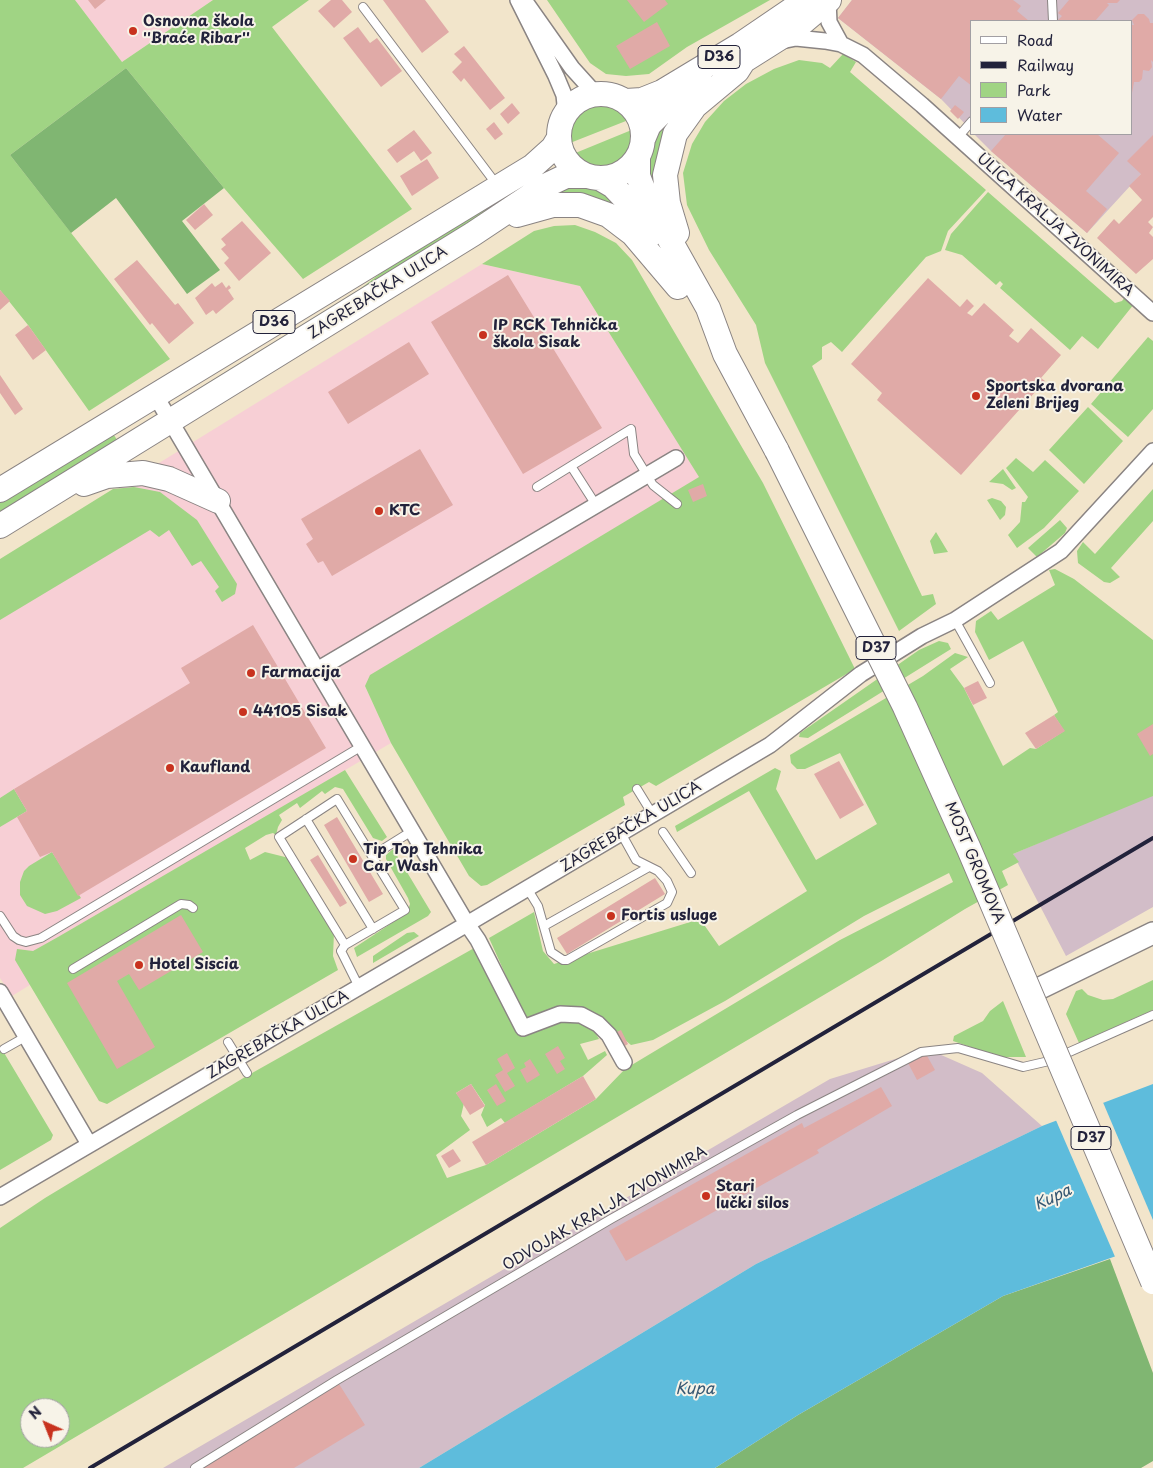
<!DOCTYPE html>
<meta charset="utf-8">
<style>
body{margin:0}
#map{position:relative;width:1153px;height:1468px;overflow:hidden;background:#f2e5cb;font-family:"Playpen Sans",sans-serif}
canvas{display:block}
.legend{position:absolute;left:970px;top:20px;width:162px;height:115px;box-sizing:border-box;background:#f7f3e8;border:1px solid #a29fa3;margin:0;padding:6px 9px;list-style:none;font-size:15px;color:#22223b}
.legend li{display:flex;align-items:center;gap:10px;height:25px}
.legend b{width:25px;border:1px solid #a29fa3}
.north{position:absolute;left:20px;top:1398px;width:50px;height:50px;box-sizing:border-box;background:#f7f3e8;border:1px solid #a29fa3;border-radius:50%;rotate:316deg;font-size:14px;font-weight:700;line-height:20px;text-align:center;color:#22223b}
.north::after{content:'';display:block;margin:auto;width:18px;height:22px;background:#c8321e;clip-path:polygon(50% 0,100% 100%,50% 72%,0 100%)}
</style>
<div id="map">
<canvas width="1153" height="1468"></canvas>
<ul class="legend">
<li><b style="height:6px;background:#fff"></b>Road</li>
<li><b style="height:6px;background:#22223b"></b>Railway</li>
<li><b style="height:14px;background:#a0d484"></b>Park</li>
<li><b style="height:14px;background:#5ebcdc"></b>Water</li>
</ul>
<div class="north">N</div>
</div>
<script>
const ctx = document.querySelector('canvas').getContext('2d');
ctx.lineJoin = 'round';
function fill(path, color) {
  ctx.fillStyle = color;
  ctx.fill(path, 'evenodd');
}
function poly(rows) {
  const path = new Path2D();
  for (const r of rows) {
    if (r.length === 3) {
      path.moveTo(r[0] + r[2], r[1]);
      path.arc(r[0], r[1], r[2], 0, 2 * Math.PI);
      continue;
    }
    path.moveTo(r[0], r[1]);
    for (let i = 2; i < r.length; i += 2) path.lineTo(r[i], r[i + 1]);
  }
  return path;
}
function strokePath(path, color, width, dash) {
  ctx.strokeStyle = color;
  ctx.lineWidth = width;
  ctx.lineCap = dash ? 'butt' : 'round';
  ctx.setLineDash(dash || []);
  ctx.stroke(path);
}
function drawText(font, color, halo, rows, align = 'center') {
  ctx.font = font + ' "Playpen Sans",sans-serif';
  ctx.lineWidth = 4;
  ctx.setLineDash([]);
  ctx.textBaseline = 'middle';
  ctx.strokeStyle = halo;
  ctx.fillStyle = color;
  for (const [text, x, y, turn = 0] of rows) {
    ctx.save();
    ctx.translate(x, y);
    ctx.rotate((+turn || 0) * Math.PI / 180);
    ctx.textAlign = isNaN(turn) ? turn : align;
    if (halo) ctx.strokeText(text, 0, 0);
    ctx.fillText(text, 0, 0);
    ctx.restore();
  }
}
fill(poly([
 [75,0,213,0,122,62],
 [482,264,580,286,700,477,385,666,365,686,391,743,35,953,46,975,12,996,0,978,0,561]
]), '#f7cfd5');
fill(poly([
 [852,0,1153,0,1153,161,1087,233,991,151,974,134,1132,134,1132,21,972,21,972,131,941,99,838,18],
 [1153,794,1153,907,1066,956,1013,854],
 [939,1054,982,1073,1042,1126,756,1264,419,1468,163,1468,830,1079,905,1056]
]), '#d2bdc8');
fill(poly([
 [0,0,75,0,122,62,213,0,309,0,272,27,412,209,303,279,224,188,126,68,10,155,170,359,89,411,28,325,0,290],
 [547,0,770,0,687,47,649,74,626,76,606,74,590,63],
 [843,54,856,62,850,72,986,190,948,231,941,251,926,257,842,352,831,342,822,347,822,359,812,366,922,596,933,594,936,604,899,631,765,363,756,325,709,250,687,205,683,173,692,144,705,122,724,101,746,84,774,69,799,60,822,63,830,68],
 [595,104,616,106,631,119,570,143,572,123,578,115],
 [665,118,669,128,657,181,648,185,648,161,652,153,654,141],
 [634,129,633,146,629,155,614,167,594,169,585,165,573,154],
 [527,176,532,187,200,394,198,389,360,289,399,259],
 [581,186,598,190,618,203,609,208,564,197,558,187],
 [988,192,1115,303,1122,301,1125,297,1134,304,1098,349,1082,336,1070,350,1000,288,1003,284,1000,281,996,285,962,255,945,250,951,234],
 [575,225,595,232,616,243,632,260,763,483,855,669,656,786,649,782,623,797,625,805,487,885,481,886,469,876,391,743,365,686,370,675,699,477,580,286,482,264,534,231,554,226],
 [1148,337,1153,341,1153,409,1128,437,1091,404],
 [1088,407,1123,441,1084,484,1049,450],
 [112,432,119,443,0,516,0,501],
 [1016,458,1033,472,1045,460,1079,491,1044,528,1017,548,1008,535,1020,522,1022,502,1025,502,1028,497,1006,468],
 [1003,469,1016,488,1012,490,1003,484,989,482],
 [134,487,160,492,197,520,237,584,235,594,222,602,215,591,219,587,201,561,192,566,169,530,159,537,150,530,0,620,0,559,113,489],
 [1153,489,1153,521,1111,568,1120,577,1110,583,1104,582,1078,563,1077,551,1083,542,1095,554],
 [992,498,1001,501,1006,507,1005,515,1000,520,987,500],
 [1060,520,1067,528,1065,533,1037,557,1028,548],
 [936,532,948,552,934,554,930,541],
 [1055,569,1074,579,1153,640,1153,796,1013,854,1019,862,1002,871,1008,885,965,909,883,960,23,1468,0,1468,0,1228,45,1198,245,1077,476,947,523,1035,559,1018,590,1024,599,1039,580,1044,588,1060,605,1051,607,1055,583,1076,505,1123,501,1118,487,1127,481,1115,485,1105,471,1084,456,1093,464,1103,461,1116,470,1130,436,1155,447,1178,486,1165,596,1099,625,1069,840,940,953,882,949,873,864,916,725,1001,653,1040,631,1045,612,1029,559,1007,525,1018,489,938,534,912,543,951,554,964,700,919,719,946,807,891,749,791,677,832,675,826,775,768,781,771,776,789,816,860,877,824,840,753,805,769,797,769,791,763,790,755,923,676,955,653,968,657,950,669,964,688,1003,766,1030,748,1036,749,1064,731,1054,715,1058,712,1023,641,989,660,975,632,976,621,991,611,998,620,1055,585,1049,570],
 [30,1408,60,1408,60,1438,30,1438],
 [939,641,948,643,951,649,808,738,799,737,800,733,919,650],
 [345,770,387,837,382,841,373,838,343,789,335,787,325,794,322,791,300,808,297,803,279,815,282,820,278,827,276,835,273,833,266,835,245,848,250,860,265,852,289,858,334,933,333,956,338,970,107,1104,99,1101,15,960,17,949,33,951,58,937],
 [14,789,27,811,0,827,0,798],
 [393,849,431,912,428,916,357,957,354,948,407,913,410,904,408,898,386,859,386,855],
 [52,852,81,898,57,911,45,914,27,906,20,895,20,882,24,871,29,866],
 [414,932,419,936,373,963,373,956,407,933],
 [1153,980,1153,1010,1079,1043,1066,1014,1076,991,1082,989,1088,995,1103,1000,1113,999],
 [1003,1001,1026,1057,1000,1057,953,1041,954,1036,983,1021,990,1011],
 [0,1046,53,1135,51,1140,0,1170]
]), '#a0d484');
fill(poly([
 [126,68,224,188,182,221,220,270,187,294,116,198,71,233,10,155],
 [1110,1259,1153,1373,1153,1461,1141,1468,715,1468,798,1415,1003,1296]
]), '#80b672');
fill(poly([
 [1153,1084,1153,1243,1003,1296,798,1415,715,1468,419,1468,756,1264,1042,1126]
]), '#5ebcdc');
fill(poly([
 [1102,1100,1153,1220,1153,1246,1116,1259,1055,1118]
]), '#f2e5cb');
fill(poly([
 [88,0,106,0,95,9],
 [331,0,342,0,352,12,334,28,318,11],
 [383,0,425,0,449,32,422,53],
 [627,0,665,0,668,4,644,22],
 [852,0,1013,0,1021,6,1017,11,1029,21,972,21,972,86,959,76,941,99,838,18],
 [1069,0,1120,0,1117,3,1107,3,1109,5,1095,21,1057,21,1062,16,1058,13],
 [1138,14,1144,14,1149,19,1150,23,1153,23,1153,62,1151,60,1152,67,1149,71,1143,70,1142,79,1139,82,1134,82,1132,93,1132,25,1134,25,1132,20],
 [657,22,670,46,630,69,616,46],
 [358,27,370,43,377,38,402,71,381,87,343,38],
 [464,46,505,98,490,110,464,78,461,82,452,72,462,62,454,54],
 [512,103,520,113,508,124,500,114],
 [955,105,964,112,958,119,950,111],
 [494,122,503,134,495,140,486,129],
 [414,130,432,153,421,161,414,151,397,163,387,150],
 [1006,134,1097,134,1119,153,1086,191,1107,209,1087,233,991,151],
 [1153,135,1153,217,1148,222,1153,227,1149,233,1153,237,1153,259,1136,274,1097,238,1114,219,1119,224,1142,200,1129,186,1141,174,1127,161],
 [427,159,439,178,412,196,400,176],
 [204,204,213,215,195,230,186,220],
 [242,221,271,253,239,281,224,263,229,258,221,249,226,245,221,239],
 [137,260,175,305,178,303,194,323,169,344,152,323,150,325,114,279],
 [508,275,602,428,523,474,431,322],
 [928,278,960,307,967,299,974,306,967,313,972,316,984,303,1014,330,1009,336,1018,343,1031,328,1061,355,1041,378,1045,381,961,475,877,400,882,393,851,364],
 [222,282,226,288,229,285,231,288,228,290,234,299,216,314,213,310,206,315,195,298,212,283,215,287],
 [0,290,10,301,0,310],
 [28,325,46,350,33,360,15,335],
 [409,342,429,374,348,424,328,392],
 [0,375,23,409,15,415,0,393],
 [420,449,453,505,332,576,323,561,318,563,306,544,313,539,301,519],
 [703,484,707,496,693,502,688,490],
 [253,625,326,748,78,896,52,852,40,857,17,817,27,811,14,789,190,683,181,668],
 [978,681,987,698,973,705,964,688],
 [1054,715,1065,731,1036,749,1025,733],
 [1153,724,1153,754,1150,756,1137,734],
 [839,761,864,805,840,819,814,774],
 [337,817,383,894,369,902,324,825],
 [318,855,347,903,340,907,310,860],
 [655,878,665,894,567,954,557,938],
 [181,915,203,952,139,990,129,974,117,981,155,1047,117,1069,67,983],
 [621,1030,628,1044,620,1049,612,1034],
 [558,1046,565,1058,560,1061,565,1069,557,1074,545,1054],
 [507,1053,515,1068,507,1073,515,1086,505,1092,495,1075,503,1070,497,1059],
 [926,1054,935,1070,917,1080,908,1063],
 [530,1059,540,1075,527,1083,520,1070,526,1067,524,1063],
 [583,1076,596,1099,486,1165,472,1142],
 [471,1084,485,1106,470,1115,456,1093],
 [496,1084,506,1101,497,1106,487,1090],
 [881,1087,892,1106,817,1150,819,1153,626,1261,609,1231,802,1123,804,1128],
 [453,1149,461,1161,449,1168,441,1156],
 [339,1384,365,1425,294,1468,202,1468]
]), '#e0aaa7');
const service = poly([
 [1052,0,1053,21],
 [363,7,497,185],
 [958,137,972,121],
 [571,466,596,505],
 [537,487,631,429,634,454,653,485,677,504],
 [955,620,990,683],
 [637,789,653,815],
 [306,819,373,929],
 [663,832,691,873],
 [372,856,412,831],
 [527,888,538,906,551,952,563,960,567,960,667,903,672,892,667,881,658,871,636,860,621,833],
 [0,916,13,936,19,940,26,942,41,938,362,746],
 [544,926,649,867],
 [345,945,279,837,337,799,405,910,345,945,341,951,359,987],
 [73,969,181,904,189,905,193,908],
 [228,1042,247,1073],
 [4,1049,27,1036],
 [195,1468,337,1380,611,1219,797,1115,921,1052,958,1048,1023,1067,1049,1061,1153,1015]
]);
const minor = poly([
 [518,0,556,76,564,95,566,114],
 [524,0,572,68,591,89,600,94],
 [828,1,829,22,841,44],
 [781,41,796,38,825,41,841,44,863,55,922,105,1153,313],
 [317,670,676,458],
 [0,992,89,1144],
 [624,1062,609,1035,598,1024,581,1015,560,1014,523,1028,478,940,467,924,770,745,861,674,922,636,955,620,1061,551,1153,451],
 [0,1197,467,924,155,395]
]);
const secondary = poly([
 [1030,993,1153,933]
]);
const primary = poly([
 [732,68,797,27,829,0],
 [601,136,42],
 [626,101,642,100,662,92,740,45,806,0],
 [644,137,649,125,663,111,703,85],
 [638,158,638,176,647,199,708,308,725,354,777,451],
 [601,179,613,186,633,207,649,236],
 [517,215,553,205,580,205,608,215,633,234,678,287],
 [677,233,668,203,665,175,675,134,695,106,737,71,744,60],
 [84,484,107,476,143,473,169,479,218,501],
 [0,490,533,166,553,148,559,138],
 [0,526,473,234,545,186,566,176,587,176]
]);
strokePath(service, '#8a8483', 10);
strokePath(minor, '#8a8483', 18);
strokePath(secondary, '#8a8483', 24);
strokePath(primary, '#8a8483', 26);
strokePath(service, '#fff', 8);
strokePath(minor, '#fff', 15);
strokePath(secondary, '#fff', 21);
strokePath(primary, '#fff', 24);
strokePath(poly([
 [90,1468,1153,838]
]), '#22223b', 4);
const primaryBridge = poly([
 [777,451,905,707,969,849,1153,1282]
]);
strokePath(primaryBridge, '#8a8483', 26, []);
strokePath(primaryBridge, '#fff', 24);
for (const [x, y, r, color] of [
 [133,31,5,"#c8321e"],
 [483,335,5,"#c8321e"],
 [976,396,5,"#c8321e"],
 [379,511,5,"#c8321e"],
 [251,673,5,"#c8321e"],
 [243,712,5,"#c8321e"],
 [170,768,5,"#c8321e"],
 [353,859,5,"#c8321e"],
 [611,916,5,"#c8321e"],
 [139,965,5,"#c8321e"],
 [706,1196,5,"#c8321e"]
]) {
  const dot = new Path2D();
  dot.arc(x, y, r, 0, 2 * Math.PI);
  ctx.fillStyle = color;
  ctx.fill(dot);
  strokePath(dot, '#f7f3e8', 2);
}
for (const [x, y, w] of [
 [719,57,42],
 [274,322,42],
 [876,648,40],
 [1091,1138,40]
]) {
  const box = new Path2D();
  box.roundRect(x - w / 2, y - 11.5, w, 23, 4);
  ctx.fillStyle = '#f7f3e8';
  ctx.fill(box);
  strokePath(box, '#22223b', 1);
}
drawText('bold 14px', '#22223b', null, [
 ["D36",719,57],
 ["D36",274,322],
 ["D37",876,648],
 ["D37",1091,1138]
]);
drawText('bold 15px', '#22223b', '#f7f3e8', [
 ["Osnovna škola",143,22],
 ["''Braće Ribar''",143,39],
 ["IP RCK Tehnička",493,326],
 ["škola Sisak",493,343],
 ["Sportska dvorana",986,387],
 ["Zeleni Brijeg",986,404],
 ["KTC",389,511],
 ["Farmacija",261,673],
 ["44105 Sisak",253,712],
 ["Kaufland",180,768],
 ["Tip Top Tehnika",363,850],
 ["Car Wash",363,867],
 ["Fortis usluge",621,916],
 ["Hotel Siscia",149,965],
 ["Stari",716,1187],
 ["lučki silos",716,1204]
], 'left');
drawText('15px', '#22223b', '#f7f3e8', [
 ["ULICA KRALJA ZVONIMIRA",1055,225,42],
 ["ZAGREBAČKA ULICA",378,293,-32],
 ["ZAGREBAČKA ULICA",631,827,-31],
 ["MOST GROMOVA",974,863,67],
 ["ZAGREBAČKA ULICA",278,1035,-30],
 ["ODVOJAK KRALJA ZVONIMIRA",605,1209,-30]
]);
drawText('italic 16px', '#375873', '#f7f3e8', [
 ["Kupa",1053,1198,-25],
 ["Kupa",695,1390]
]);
</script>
